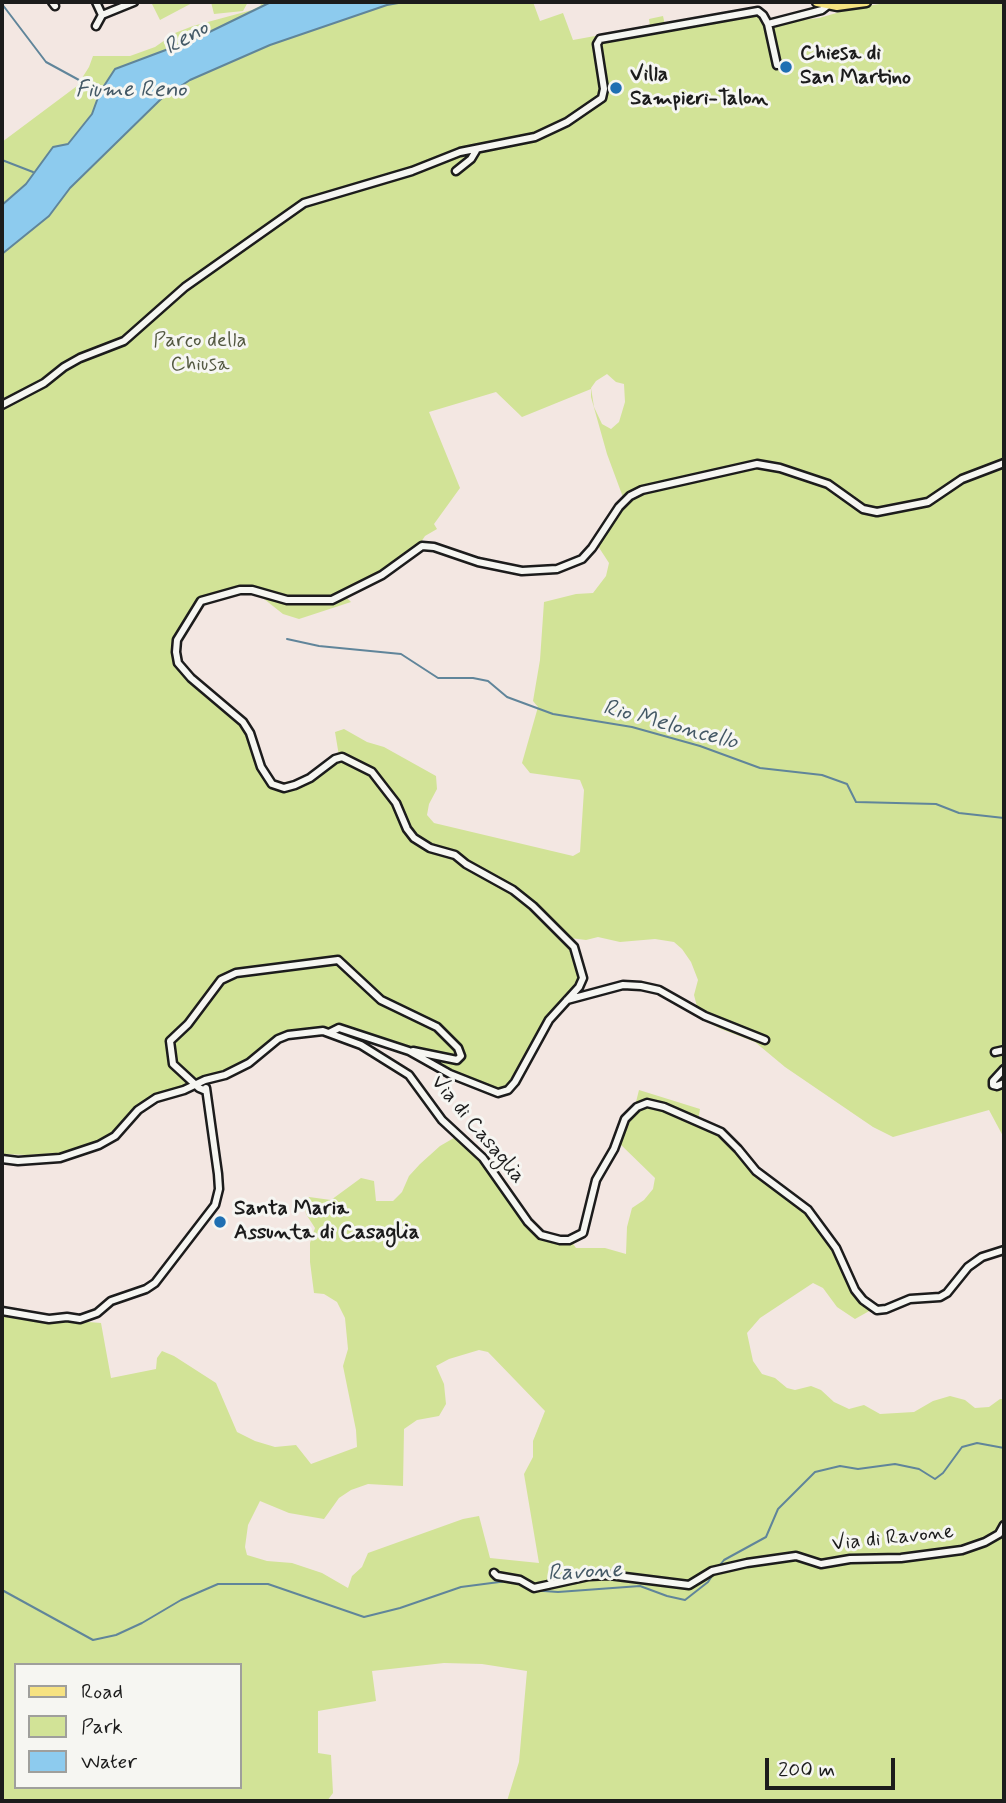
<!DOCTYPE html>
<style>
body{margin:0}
#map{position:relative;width:1006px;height:1803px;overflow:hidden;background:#f3e7e2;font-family:Mynerve,sans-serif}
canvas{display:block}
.frame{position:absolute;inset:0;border:4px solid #1c1c1c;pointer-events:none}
.legend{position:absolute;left:14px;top:1663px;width:228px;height:126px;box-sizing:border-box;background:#f6f6f2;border:2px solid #9f9f9c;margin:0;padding:9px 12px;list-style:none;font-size:21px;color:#1c1c1c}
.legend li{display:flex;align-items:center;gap:14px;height:35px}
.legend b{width:35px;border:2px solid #9f9f9c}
.scale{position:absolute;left:765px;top:1758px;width:130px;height:32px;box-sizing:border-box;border:4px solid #1c1c1c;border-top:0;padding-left:9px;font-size:21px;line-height:24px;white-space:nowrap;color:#1c1c1c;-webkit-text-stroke:5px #f6f6f2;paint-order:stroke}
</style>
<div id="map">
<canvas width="1006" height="1803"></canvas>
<div class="frame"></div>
<ul class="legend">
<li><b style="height:9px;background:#f6e281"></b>Road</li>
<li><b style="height:19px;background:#d2e397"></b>Park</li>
<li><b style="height:19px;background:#8dcbee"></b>Water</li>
</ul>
<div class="scale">200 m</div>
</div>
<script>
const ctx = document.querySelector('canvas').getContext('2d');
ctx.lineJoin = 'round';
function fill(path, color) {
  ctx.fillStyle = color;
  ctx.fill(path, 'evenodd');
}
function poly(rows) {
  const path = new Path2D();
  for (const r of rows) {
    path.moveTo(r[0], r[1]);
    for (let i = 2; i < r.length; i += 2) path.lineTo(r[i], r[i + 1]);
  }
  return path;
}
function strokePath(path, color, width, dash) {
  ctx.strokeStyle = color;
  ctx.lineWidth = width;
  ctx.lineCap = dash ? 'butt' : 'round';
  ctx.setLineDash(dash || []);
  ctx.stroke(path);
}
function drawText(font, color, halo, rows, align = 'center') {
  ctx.font = font + ' Mynerve,sans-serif';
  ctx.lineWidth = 6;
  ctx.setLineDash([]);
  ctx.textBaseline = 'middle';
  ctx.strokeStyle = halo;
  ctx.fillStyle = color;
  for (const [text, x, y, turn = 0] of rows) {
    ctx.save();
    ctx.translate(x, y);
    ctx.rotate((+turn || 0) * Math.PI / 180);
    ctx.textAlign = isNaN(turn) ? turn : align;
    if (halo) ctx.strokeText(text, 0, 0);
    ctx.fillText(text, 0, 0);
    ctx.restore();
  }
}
fill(poly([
 [151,2,194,2,160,20],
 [211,2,248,2,243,11,214,14],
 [262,2,533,2,540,21,563,13,573,40,650,26,649,19,663,16,665,25,759,13,767,24,819,18,854,8,892,2,1004,2,1004,1138,989,1110,893,1137,873,1127,785,1067,755,1042,721,1029,700,1018,694,995,698,980,691,962,682,949,674,942,655,939,620,942,598,937,586,940,570,938,583,973,572,996,538,1042,509,1088,480,1091,432,1063,370,1037,330,1031,274,1039,261,1057,146,1107,111,1142,73,1152,28,1155,2,1154,2,142,77,86,89,67,93,56,130,56,155,47,175,33,193,26,252,10,260,6],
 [607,374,616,382,624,384,625,402,619,422,611,429,602,424,594,407,591,388,596,381],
 [591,389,591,397,607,454,624,500,596,543,609,563,606,576,593,593,576,594,544,602,540,660,533,701,538,707,522,763,530,773,580,780,584,790,580,852,573,856,434,823,427,815,429,804,437,789,436,776,384,747,367,742,344,729,335,732,339,756,312,779,275,783,257,760,245,722,178,667,175,650,187,622,209,597,254,591,283,614,299,619,351,602,343,594,369,581,417,548,425,536,437,529,434,524,460,488,429,412,496,392,522,417],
 [639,1090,700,1109,697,1126,724,1135,750,1168,798,1204,814,1221,849,1266,850,1280,861,1299,871,1310,855,1319,837,1307,823,1288,813,1283,760,1318,747,1333,753,1361,762,1374,775,1378,787,1388,795,1390,811,1386,821,1390,834,1402,849,1409,864,1405,880,1414,914,1412,933,1401,950,1396,965,1400,975,1408,989,1407,1000,1399,1004,1399,1004,1801,507,1801,519,1762,527,1671,482,1664,444,1663,372,1671,376,1701,318,1711,318,1753,331,1755,333,1793,327,1801,2,1801,2,1315,101,1323,111,1378,156,1369,157,1358,162,1351,174,1356,216,1383,237,1432,255,1441,275,1447,296,1445,311,1464,357,1447,356,1430,343,1366,348,1349,345,1318,337,1302,324,1294,314,1293,310,1262,310,1243,315,1228,306,1214,304,1202,309,1197,331,1200,361,1178,374,1181,376,1201,393,1201,402,1192,409,1176,420,1164,440,1146,459,1135,500,1176,530,1222,541,1234,554,1238,569,1238,576,1248,605,1248,626,1254,627,1227,632,1208,644,1200,653,1189,655,1178,618,1142,625,1118,635,1106],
 [479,1350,488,1352,545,1411,533,1441,533,1457,524,1474,539,1563,490,1558,479,1516,463,1519,368,1553,362,1567,352,1576,348,1588,322,1573,292,1563,267,1561,247,1555,245,1547,248,1525,260,1501,289,1513,324,1519,339,1498,351,1490,368,1484,403,1486,404,1429,417,1420,439,1416,446,1404,444,1384,436,1366,449,1359],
 [16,1665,240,1665,240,1787,16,1787]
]), '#d2e397');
const water = poly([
 [271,2,404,2,387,5,270,45,190,80,161,99,70,188,49,216,2,254,2,205,26,184,53,147,68,144,92,114,100,92,115,69,195,39,271,2]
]);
fill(water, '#8dcbee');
strokePath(water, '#60859a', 2);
strokePath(poly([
 [2,4,46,62,101,92],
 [2,160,33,172],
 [287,639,319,646,401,654,438,678,473,678,488,681,507,697,553,714,632,727,700,746,760,768,822,775,847,784,856,802,936,804,959,813,1004,818],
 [720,1565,724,1560,766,1537,778,1509,815,1472,840,1466,858,1469,895,1464,919,1469,935,1479,943,1473,962,1447,977,1443,1004,1448],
 [528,1588,530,1590,558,1592,640,1586,667,1596,685,1600,708,1582,714,1573],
 [2,1590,93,1640,116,1635,142,1623,181,1600,218,1584,268,1584,364,1617,400,1608,461,1587,507,1581]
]), '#60859a', 2);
const minor = poly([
 [52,2,55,6],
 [96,2,102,15],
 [768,24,822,10,831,3],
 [96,26,102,15,134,2],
 [456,171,471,159,477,149],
 [2,405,44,383,64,367,80,358,124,341,185,287,304,203,412,171,460,152,535,137,567,122,602,98,604,89,597,44,600,39,758,11,763,15,768,24,777,65],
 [567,1000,623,985,641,986,659,990,705,1016,765,1040],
 [329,1033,339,1028,409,1051,450,1074,498,1093,508,1090,515,1082,549,1020,579,987,583,978,574,947,533,906,513,890,466,864,455,855,430,848,414,838,407,829,396,803,372,772,342,757,335,759,310,778,295,785,284,788,272,784,261,767,250,733,243,722,191,678,178,663,176,652,177,640,201,601,240,590,252,590,287,600,332,600,382,575,422,546,434,547,478,562,522,571,557,569,582,559,592,548,619,507,630,496,642,490,757,464,780,468,828,484,863,509,877,512,928,502,962,479,1004,463],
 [995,1052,1004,1050],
 [1004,1069,993,1081,993,1085,997,1086,1004,1083],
 [206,1091,199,1088,173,1064,170,1041,188,1024,221,980,236,973,338,960,381,1000,437,1027,458,1048,461,1056,457,1060,413,1051],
 [2,1159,18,1161,60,1158,99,1145,115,1136,138,1110,156,1098,184,1090,205,1080,225,1075,249,1063,278,1039,288,1035,323,1031,361,1045,409,1075,442,1120,483,1158,528,1222,541,1235,560,1240,569,1240,583,1233,596,1180,614,1149,625,1119,637,1107,647,1103,664,1107,721,1132,738,1149,756,1171,808,1210,836,1248,855,1290,863,1300,877,1310,886,1309,910,1299,940,1297,947,1293,968,1267,982,1257,1004,1250],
 [2,1311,49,1319,67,1317,80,1319,97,1313,111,1301,146,1289,155,1283,215,1205,219,1189,218,1174,206,1088],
 [494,1573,497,1576,520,1580,534,1588,589,1576,609,1575,689,1585,712,1571,747,1563,796,1556,821,1564,850,1559,901,1558,962,1550,985,1542,999,1534,1004,1525]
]);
const major = poly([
 [817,2,837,6,866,2]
]);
strokePath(minor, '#1c1c1c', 11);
strokePath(major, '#1c1c1c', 13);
strokePath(minor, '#f6f6f2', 6);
strokePath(major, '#f6e281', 8);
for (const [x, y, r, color] of [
 [786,67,7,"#1f6fb2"],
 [616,88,7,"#1f6fb2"],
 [220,1222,7,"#1f6fb2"]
]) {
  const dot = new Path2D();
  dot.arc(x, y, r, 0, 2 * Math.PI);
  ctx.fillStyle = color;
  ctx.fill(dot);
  strokePath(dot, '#f6f6f2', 2.5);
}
drawText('bold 21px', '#1c1c1c', '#f6f6f2', [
 ["Chiesa di",800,55],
 ["San Martino",800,79],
 ["Villa",630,76],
 ["Sampieri-Talon",630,100],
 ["Santa Maria",234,1210],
 ["Assunta di Casaglia",234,1234]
], 'left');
drawText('21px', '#535841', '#f6f6f2', [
 ["Parco della",200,342],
 ["Chiusa",200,366]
]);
drawText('21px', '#1c1c1c', '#f6f6f2', [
 ["Via di Casaglia",477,1130,50],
 ["Via di Ravone",893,1539,-6]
]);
drawText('italic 23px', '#445966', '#f6f6f2', [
 ["Reno",187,39,-30],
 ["Fiume Reno",131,91],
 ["Rio Meloncello",670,726,15],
 ["Ravone",585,1573,-3]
]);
</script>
